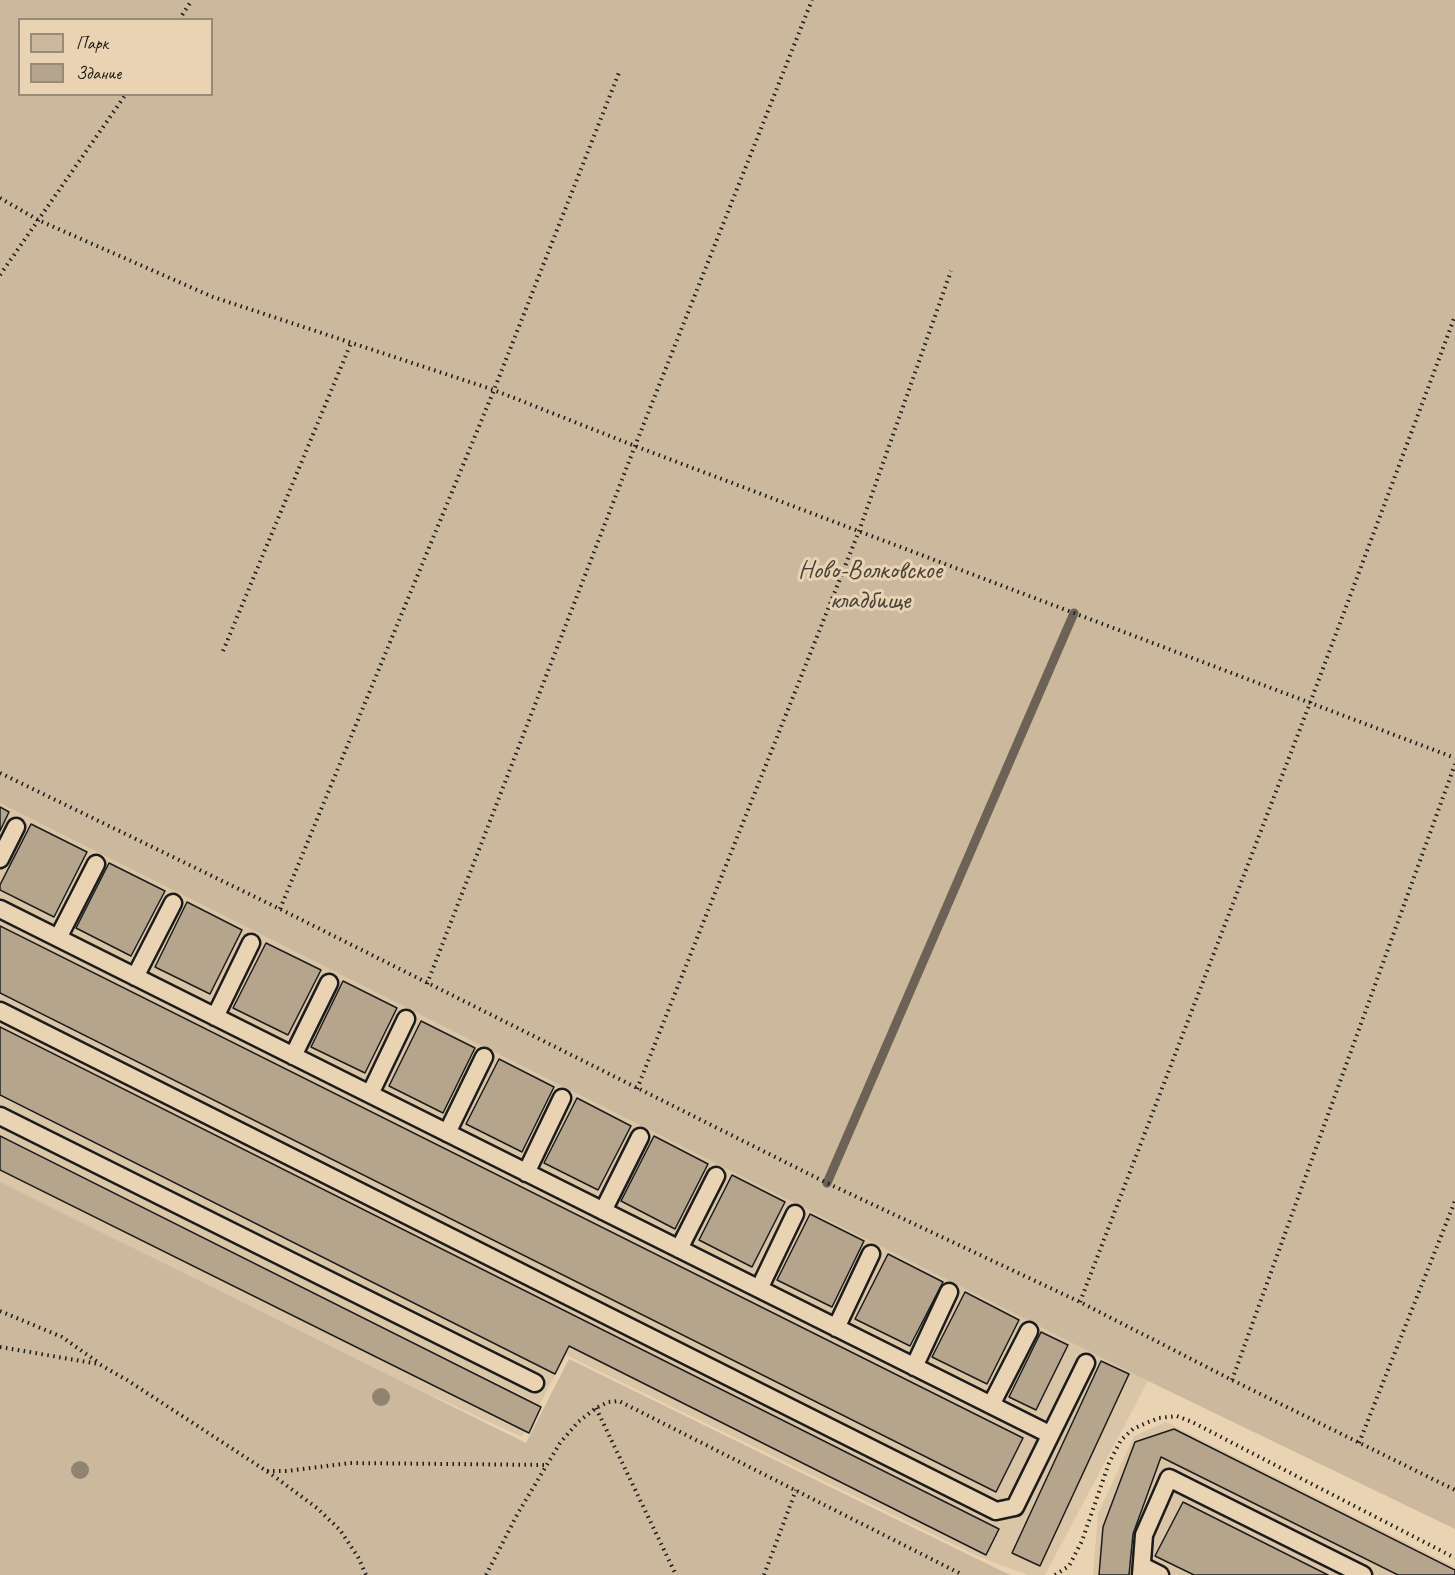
<!DOCTYPE html>
<meta charset="utf-8">
<style>
body{margin:0}
#map{position:relative;width:1455px;height:1575px;overflow:hidden;background:#e9d3b2;font-family:Caveat,sans-serif}
canvas{display:block}
.legend{position:absolute;left:18px;top:18px;width:195px;height:78px;box-sizing:border-box;background:#e9d3b2;border:2px solid #978a76;margin:0;padding:8px 10px;list-style:none;font-size:18px;color:#1c1c1c}
.legend li{display:flex;align-items:center;gap:12px;height:30px}
.legend b{width:30px;border:2px solid #978a76}
</style>
<div id="map">
<canvas width="1455" height="1575"></canvas>
<ul class="legend">
<li><b style="height:16px;background:#cbb89d"></b>Парк</li>
<li><b style="height:16px;background:#b6a58d"></b>Здание</li>
</ul>
</div>
<script>
const ctx = document.querySelector('canvas').getContext('2d');
ctx.lineJoin = 'round';
function fill(path, color) {
  ctx.fillStyle = color;
  ctx.fill(path, 'evenodd');
}
function poly(rows) {
  const path = new Path2D();
  for (const r of rows) {
    path.moveTo(r[0], r[1]);
    for (let i = 2; i < r.length; i += 2) path.lineTo(r[i], r[i + 1]);
  }
  return path;
}
function strokePath(path, color, width, dash) {
  ctx.strokeStyle = color;
  ctx.lineWidth = width;
  ctx.lineCap = dash ? 'butt' : 'round';
  ctx.setLineDash(dash || []);
  ctx.stroke(path);
}
function drawText(font, color, halo, rows, align = 'center') {
  ctx.font = font + ' Caveat,sans-serif';
  ctx.lineWidth = 6;
  ctx.setLineDash([]);
  ctx.textBaseline = 'middle';
  ctx.strokeStyle = halo;
  ctx.fillStyle = color;
  for (const [text, x, y, turn = 0] of rows) {
    ctx.save();
    ctx.translate(x, y);
    ctx.rotate((+turn || 0) * Math.PI / 180);
    ctx.textAlign = isNaN(turn) ? turn : align;
    if (halo) ctx.strokeText(text, 0, 0);
    ctx.fillText(text, 0, 0);
    ctx.restore();
  }
}
fill(poly([
 [0,803,1148,1381,1045,1575,1028,1575,979,1557,566,1355,522,1437,0,1196],
 [1166,1422,1455,1567,1455,1575,1093,1575,1098,1514,1134,1436]
]), '#dac5a7');
fill(poly([
 [0,0,1455,0,1455,1529,1148,1381,0,803],
 [20,20,212,20,212,94,20,94],
 [0,1182,526,1443,569,1359,1010,1575,0,1575]
]), '#cbb89d');
strokePath(poly([
 [827,1183,1074,613]
]), '#6c6356', 9);
const building = poly([
 [0,807,9,812,0,831,0,807],
 [31,824,87,852,54,917,0,890,0,885,31,824],
 [109,863,165,891,131,956,76,928,109,863],
 [187,902,242,930,210,994,155,967,187,902],
 [0,926,1023,1438,996,1492,0,993,0,926],
 [266,943,321,970,288,1035,233,1008,266,943],
 [343,981,397,1008,365,1073,311,1047,343,981],
 [421,1021,475,1048,443,1113,389,1086,421,1021],
 [0,1027,999,1529,986,1555,569,1346,555,1374,0,1095,0,1027],
 [499,1059,554,1087,522,1152,466,1124,499,1059],
 [577,1098,631,1126,598,1190,544,1163,577,1098],
 [0,1136,541,1407,529,1433,0,1170,0,1136],
 [654,1136,708,1164,675,1229,621,1201,654,1136],
 [732,1175,785,1202,752,1267,699,1240,732,1175],
 [810,1214,864,1241,832,1307,777,1280,810,1214],
 [888,1254,943,1282,910,1346,855,1319,888,1254],
 [965,1292,1019,1320,987,1384,932,1357,965,1292],
 [1041,1332,1068,1345,1036,1410,1009,1397,1041,1332],
 [1101,1361,1129,1374,1040,1566,1012,1553,1101,1361],
 [1174,1429,1455,1570,1455,1575,1398,1575,1161,1457,1133,1534,1129,1575,1099,1575,1103,1527,1135,1442,1174,1429],
 [1183,1502,1328,1575,1194,1575,1155,1556,1183,1502]
]);
fill(building, '#b6a58d');
strokePath(building, '#1c1c1c', 1.5);
const service = poly([
 [0,859,16,827],
 [0,909,1049,1434],
 [58,938,96,864],
 [135,977,173,903],
 [0,1011,996,1511,1015,1507,1086,1363],
 [215,1017,251,943],
 [293,1056,329,983],
 [370,1094,406,1019],
 [0,1116,535,1383],
 [447,1133,484,1057],
 [526,1173,562,1098],
 [603,1211,640,1137],
 [679,1249,716,1176],
 [759,1289,795,1214],
 [836,1328,871,1254],
 [914,1367,949,1292],
 [991,1405,1029,1331],
 [1142,1566,1160,1575],
 [1141,1575,1144,1535,1169,1478,1363,1575]
]);
strokePath(service, '#1c1c1c', 21);
strokePath(poly([
 [179,20,192,0],
 [0,198,38,220,213,297,494,390,635,446,1455,758],
 [0,275,126,94],
 [223,651,351,343],
 [0,773,280,909,827,1183,1080,1302,1232,1380,1455,1490],
 [280,909,494,390,620,70],
 [427,984,635,446,812,0],
 [637,1089,859,531,951,271],
 [1080,1302,1310,703,1455,316],
 [0,1311,62,1337,99,1363],
 [0,1347,99,1364,127,1380,271,1474,317,1508,340,1530,358,1557,366,1575],
 [1232,1380,1455,764],
 [596,1408,676,1575],
 [1359,1443,1455,1201],
 [267,1471,287,1471,350,1463,546,1465],
 [486,1575,518,1513,560,1443,578,1422,596,1408,608,1402,619,1401,963,1575],
 [764,1575,796,1490],
 [1055,1575,1069,1566,1082,1541,1109,1463,1121,1440,1133,1429,1146,1423,1159,1418,1177,1416,1192,1422,1455,1558]
]), '#1c1c1c', 4, [1.5, 4.5]);
strokePath(service, '#e9d3b2', 16);
ctx.fillStyle = '#908471';
for (const [x, y] of [
 [381,1397],
 [80,1470]
]) {
  ctx.beginPath();
  ctx.arc(x, y, 9, 0, 2 * Math.PI);
  ctx.fill();
}
drawText('26px', '#48433c', '#e9d3b2', [
 ["Ново-Волковское",870,571],
 ["кладбище",870,601]
]);
</script>
